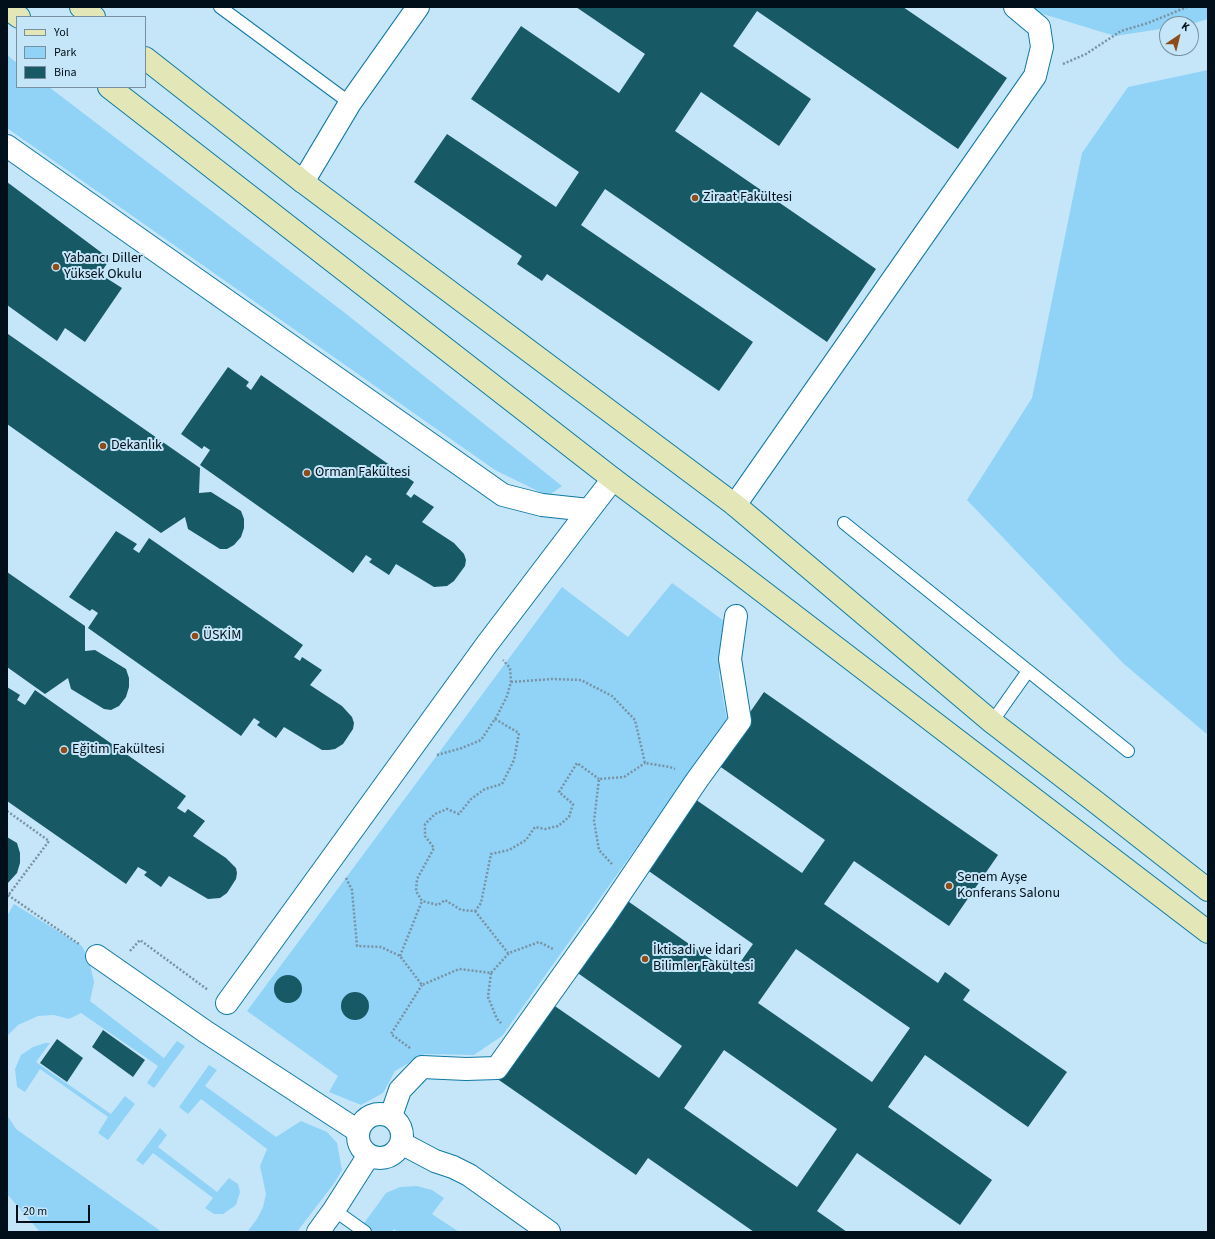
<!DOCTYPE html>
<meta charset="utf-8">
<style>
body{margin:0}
#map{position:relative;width:1215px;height:1239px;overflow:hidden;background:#c5e6f9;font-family:"Source Sans 3",sans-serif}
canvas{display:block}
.frame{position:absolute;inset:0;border:8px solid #000f19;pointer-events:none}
.legend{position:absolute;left:16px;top:16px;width:130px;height:72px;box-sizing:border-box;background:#c5e6f9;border:1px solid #76909f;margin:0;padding:5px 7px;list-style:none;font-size:12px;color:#000f19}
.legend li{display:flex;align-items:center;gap:8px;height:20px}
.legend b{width:20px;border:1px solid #76909f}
.north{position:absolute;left:1159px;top:16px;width:40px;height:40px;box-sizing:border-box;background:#c5e6f9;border:1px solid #76909f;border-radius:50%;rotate:35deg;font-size:11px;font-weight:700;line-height:16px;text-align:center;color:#000f19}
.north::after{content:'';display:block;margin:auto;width:14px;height:18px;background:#8e4c19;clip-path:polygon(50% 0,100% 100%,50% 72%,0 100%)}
.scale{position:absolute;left:16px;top:1205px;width:74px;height:18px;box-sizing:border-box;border:2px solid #000f19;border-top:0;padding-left:5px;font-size:12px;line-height:14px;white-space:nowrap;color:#000f19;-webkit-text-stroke:3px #c5e6f9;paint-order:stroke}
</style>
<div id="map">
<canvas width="1215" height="1239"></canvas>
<div class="frame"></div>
<ul class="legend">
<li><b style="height:5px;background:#e3e6b6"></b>Yol</li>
<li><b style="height:11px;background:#91d2f7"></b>Park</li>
<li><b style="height:11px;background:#185966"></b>Bina</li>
</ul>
<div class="north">K</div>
<div class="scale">20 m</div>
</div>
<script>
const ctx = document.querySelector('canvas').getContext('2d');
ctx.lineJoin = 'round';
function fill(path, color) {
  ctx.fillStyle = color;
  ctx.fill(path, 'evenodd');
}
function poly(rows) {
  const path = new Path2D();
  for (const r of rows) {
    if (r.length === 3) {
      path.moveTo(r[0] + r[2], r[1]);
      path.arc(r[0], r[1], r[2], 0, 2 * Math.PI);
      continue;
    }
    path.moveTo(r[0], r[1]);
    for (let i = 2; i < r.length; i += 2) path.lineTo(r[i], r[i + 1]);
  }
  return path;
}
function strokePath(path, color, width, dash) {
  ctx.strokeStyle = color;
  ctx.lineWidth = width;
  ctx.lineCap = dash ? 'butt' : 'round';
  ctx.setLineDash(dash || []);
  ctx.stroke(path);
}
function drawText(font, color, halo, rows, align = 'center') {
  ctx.font = font + ' "Source Sans 3",sans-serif';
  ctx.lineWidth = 4;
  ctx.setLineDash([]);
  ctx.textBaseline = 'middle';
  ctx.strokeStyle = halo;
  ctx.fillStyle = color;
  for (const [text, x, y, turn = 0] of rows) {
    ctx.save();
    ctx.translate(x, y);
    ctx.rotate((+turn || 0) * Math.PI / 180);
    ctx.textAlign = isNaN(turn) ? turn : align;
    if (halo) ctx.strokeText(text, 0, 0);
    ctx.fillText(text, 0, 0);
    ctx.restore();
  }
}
fill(poly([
 [1026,7,1208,7,1208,19,1191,24,1167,24,1167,28,1115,36,1030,10],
 [7,55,17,63,17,87,49,87,345,313,562,486,548,496,495,470,7,128],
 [1208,70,1208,735,1124,664,967,500,1032,398,1082,153,1128,87],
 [672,583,724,621,719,676,727,720,502,1036,474,1055,424,1054,395,1071,383,1093,361,1105,329,1092,338,1076,247,1011,562,587,628,637],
 [14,904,82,946,89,960,94,982,90,1001,164,1058,177,1041,185,1046,154,1088,147,1083,158,1066,81,1013,69,1019,54,1015,38,1016,18,1025,7,1036,7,916],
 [45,1043,50,1043,36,1062,111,1114,125,1096,135,1104,108,1140,98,1133,108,1117,40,1069,25,1092,17,1087,15,1069,21,1055,33,1047],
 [209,1065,217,1070,205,1086,276,1137,301,1121,327,1132,337,1143,342,1170,335,1182,297,1232,247,1232,257,1219,263,1207,266,1194,260,1166,267,1149,201,1099,188,1114,179,1107],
 [7,1115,16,1129,162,1232,40,1232,7,1194],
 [160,1128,167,1135,158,1147,217,1192,229,1178,238,1184,240,1192,236,1205,223,1214,214,1214,205,1208,213,1198,153,1153,143,1165,136,1160],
 [417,1186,432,1190,444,1198,432,1214,459,1232,398,1232,394,1229,392,1232,363,1232,362,1226,386,1193,400,1187]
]), '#91d2f7');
fill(poly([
 [576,7,903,7,1007,78,958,149,757,11,733,46,811,99,779,146,701,92,675,131,876,269,827,342,605,189,581,225,753,342,719,391,547,274,542,281,517,264,522,256,414,182,447,134,556,207,579,172,471,99,521,26,619,93,645,54],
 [7,182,110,259,100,274,122,288,85,342,65,328,57,341,7,305],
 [8,334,200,468,199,493,211,492,241,511,244,519,244,528,241,537,234,545,227,549,220,549,188,529,185,517,161,533,7,424],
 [228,367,249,382,246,386,251,390,261,375,414,482,406,494,411,498,414,494,434,507,422,522,454,543,464,554,466,560,465,566,454,581,447,586,434,587,396,564,389,575,369,562,372,559,366,555,353,573,200,465,210,450,204,446,202,449,181,434],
 [116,531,137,544,133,549,139,553,149,538,303,645,294,657,300,661,302,657,322,670,310,685,342,706,352,717,354,723,353,729,343,744,335,749,329,750,322,750,284,727,276,738,257,725,260,722,254,718,241,736,88,628,98,613,92,609,90,611,69,597],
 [7,572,85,626,85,651,95,650,126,669,129,678,129,687,126,697,119,706,111,710,104,709,71,689,68,678,45,694,7,667],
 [7,687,20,695,17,700,25,705,35,690,186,796,177,808,185,813,188,809,205,821,193,836,226,858,236,868,237,873,236,879,227,893,220,898,208,899,169,876,161,887,144,875,147,872,138,867,126,884,7,801],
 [764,692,998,855,949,926,854,861,824,904,938,983,945,972,970,990,963,1000,1067,1072,1028,1127,925,1055,888,1107,992,1180,960,1225,857,1153,817,1211,847,1232,754,1232,648,1158,636,1175,496,1078,549,1002,659,1078,682,1046,572,969,622,897,732,974,753,944,643,867,692,797,802,873,825,840,715,763],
 [796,949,910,1028,872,1082,758,1003],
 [724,1050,837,1129,797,1187,684,1108],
 [7,837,17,843,20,853,20,863,17,873,7,884],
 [288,989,14],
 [355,1006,14],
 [103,1030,145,1060,133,1077,92,1047],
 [57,1039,83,1058,67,1082,40,1063]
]), '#185966');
const lane = poly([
 [220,7,350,103],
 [844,523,1128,751],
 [992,722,1028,671],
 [334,1210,365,1232]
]);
const street = poly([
 [7,146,503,495,542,505,589,510],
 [303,182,350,103,418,7],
 [735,505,1035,76,1042,47,1039,27,1015,7],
 [97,956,206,1032,358,1131],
 [227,1003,487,644,589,510,613,479],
 [380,1136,22],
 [391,1116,400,1090,422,1067,466,1069,497,1068,603,919,697,780,740,721,730,659,736,616],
 [401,1143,435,1161,453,1167,469,1175,549,1232],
 [318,1232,334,1210,369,1155]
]);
const secondary = poly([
 [81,7,94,17],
 [7,8,19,17],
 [145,58,303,182,735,505,992,722,1097,803,1208,890],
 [109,87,613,479,732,568,1208,932]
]);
strokePath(lane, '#0f79a6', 14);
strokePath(street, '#0f79a6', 24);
strokePath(secondary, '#0f79a6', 24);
strokePath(poly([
 [1063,64,1086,54,1121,31,1148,23,1187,7],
 [511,682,552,679,581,680,612,696,635,720,645,763,670,767,675,769],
 [495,719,519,733,514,760,502,784,485,789,471,799,459,814,447,809,435,814,425,824,425,836,434,848,417,879,416,891,422,901,438,905,445,900,461,910,475,911,481,903,491,854,509,850,526,840,535,827,545,829,558,826,569,817,573,804,559,792,577,763,599,779],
 [437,755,462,748,481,740,497,716,507,696,511,682,510,668,503,660],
 [7,811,49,841,7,897],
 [612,864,599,850,594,821,599,779,624,777,645,763],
 [346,878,352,890,357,946,381,947,400,956,422,985,459,969,491,973,509,953,539,942,553,949],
 [8,895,79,944],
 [475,911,508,953],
 [130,951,140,940,208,990],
 [400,956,422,901],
 [491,973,488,997,497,1019,501,1023],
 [410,1048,391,1034,422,985]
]), '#7892a2', 2.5, [2, 2]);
strokePath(lane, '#fff', 12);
strokePath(street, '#fff', 22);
strokePath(secondary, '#e3e6b6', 22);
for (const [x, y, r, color] of [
 [695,198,4,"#8e4c19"],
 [56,267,4,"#8e4c19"],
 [103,446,4,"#8e4c19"],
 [307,473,4,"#8e4c19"],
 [195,636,4,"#8e4c19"],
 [64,750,4,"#8e4c19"],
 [949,886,4,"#8e4c19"],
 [645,959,4,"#8e4c19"]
]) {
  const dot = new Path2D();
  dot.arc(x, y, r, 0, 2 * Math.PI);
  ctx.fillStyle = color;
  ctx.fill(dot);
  strokePath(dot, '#c5e6f9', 1.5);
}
drawText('14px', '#000f19', '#c5e6f9', [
 ["Ziraat Fakültesi",703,198],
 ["Yabancı Diller",64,259],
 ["Yüksek Okulu",64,275],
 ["Dekanlık",111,446],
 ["Orman Fakültesi",315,473],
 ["ÜSKİM",203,636],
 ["Eğitim Fakültesi",72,750],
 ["Senem Ayşe",957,878],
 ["Konferans Salonu",957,894],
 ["İktisadi ve İdari",653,951],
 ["Bilimler Fakültesi",653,967]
], 'left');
</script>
